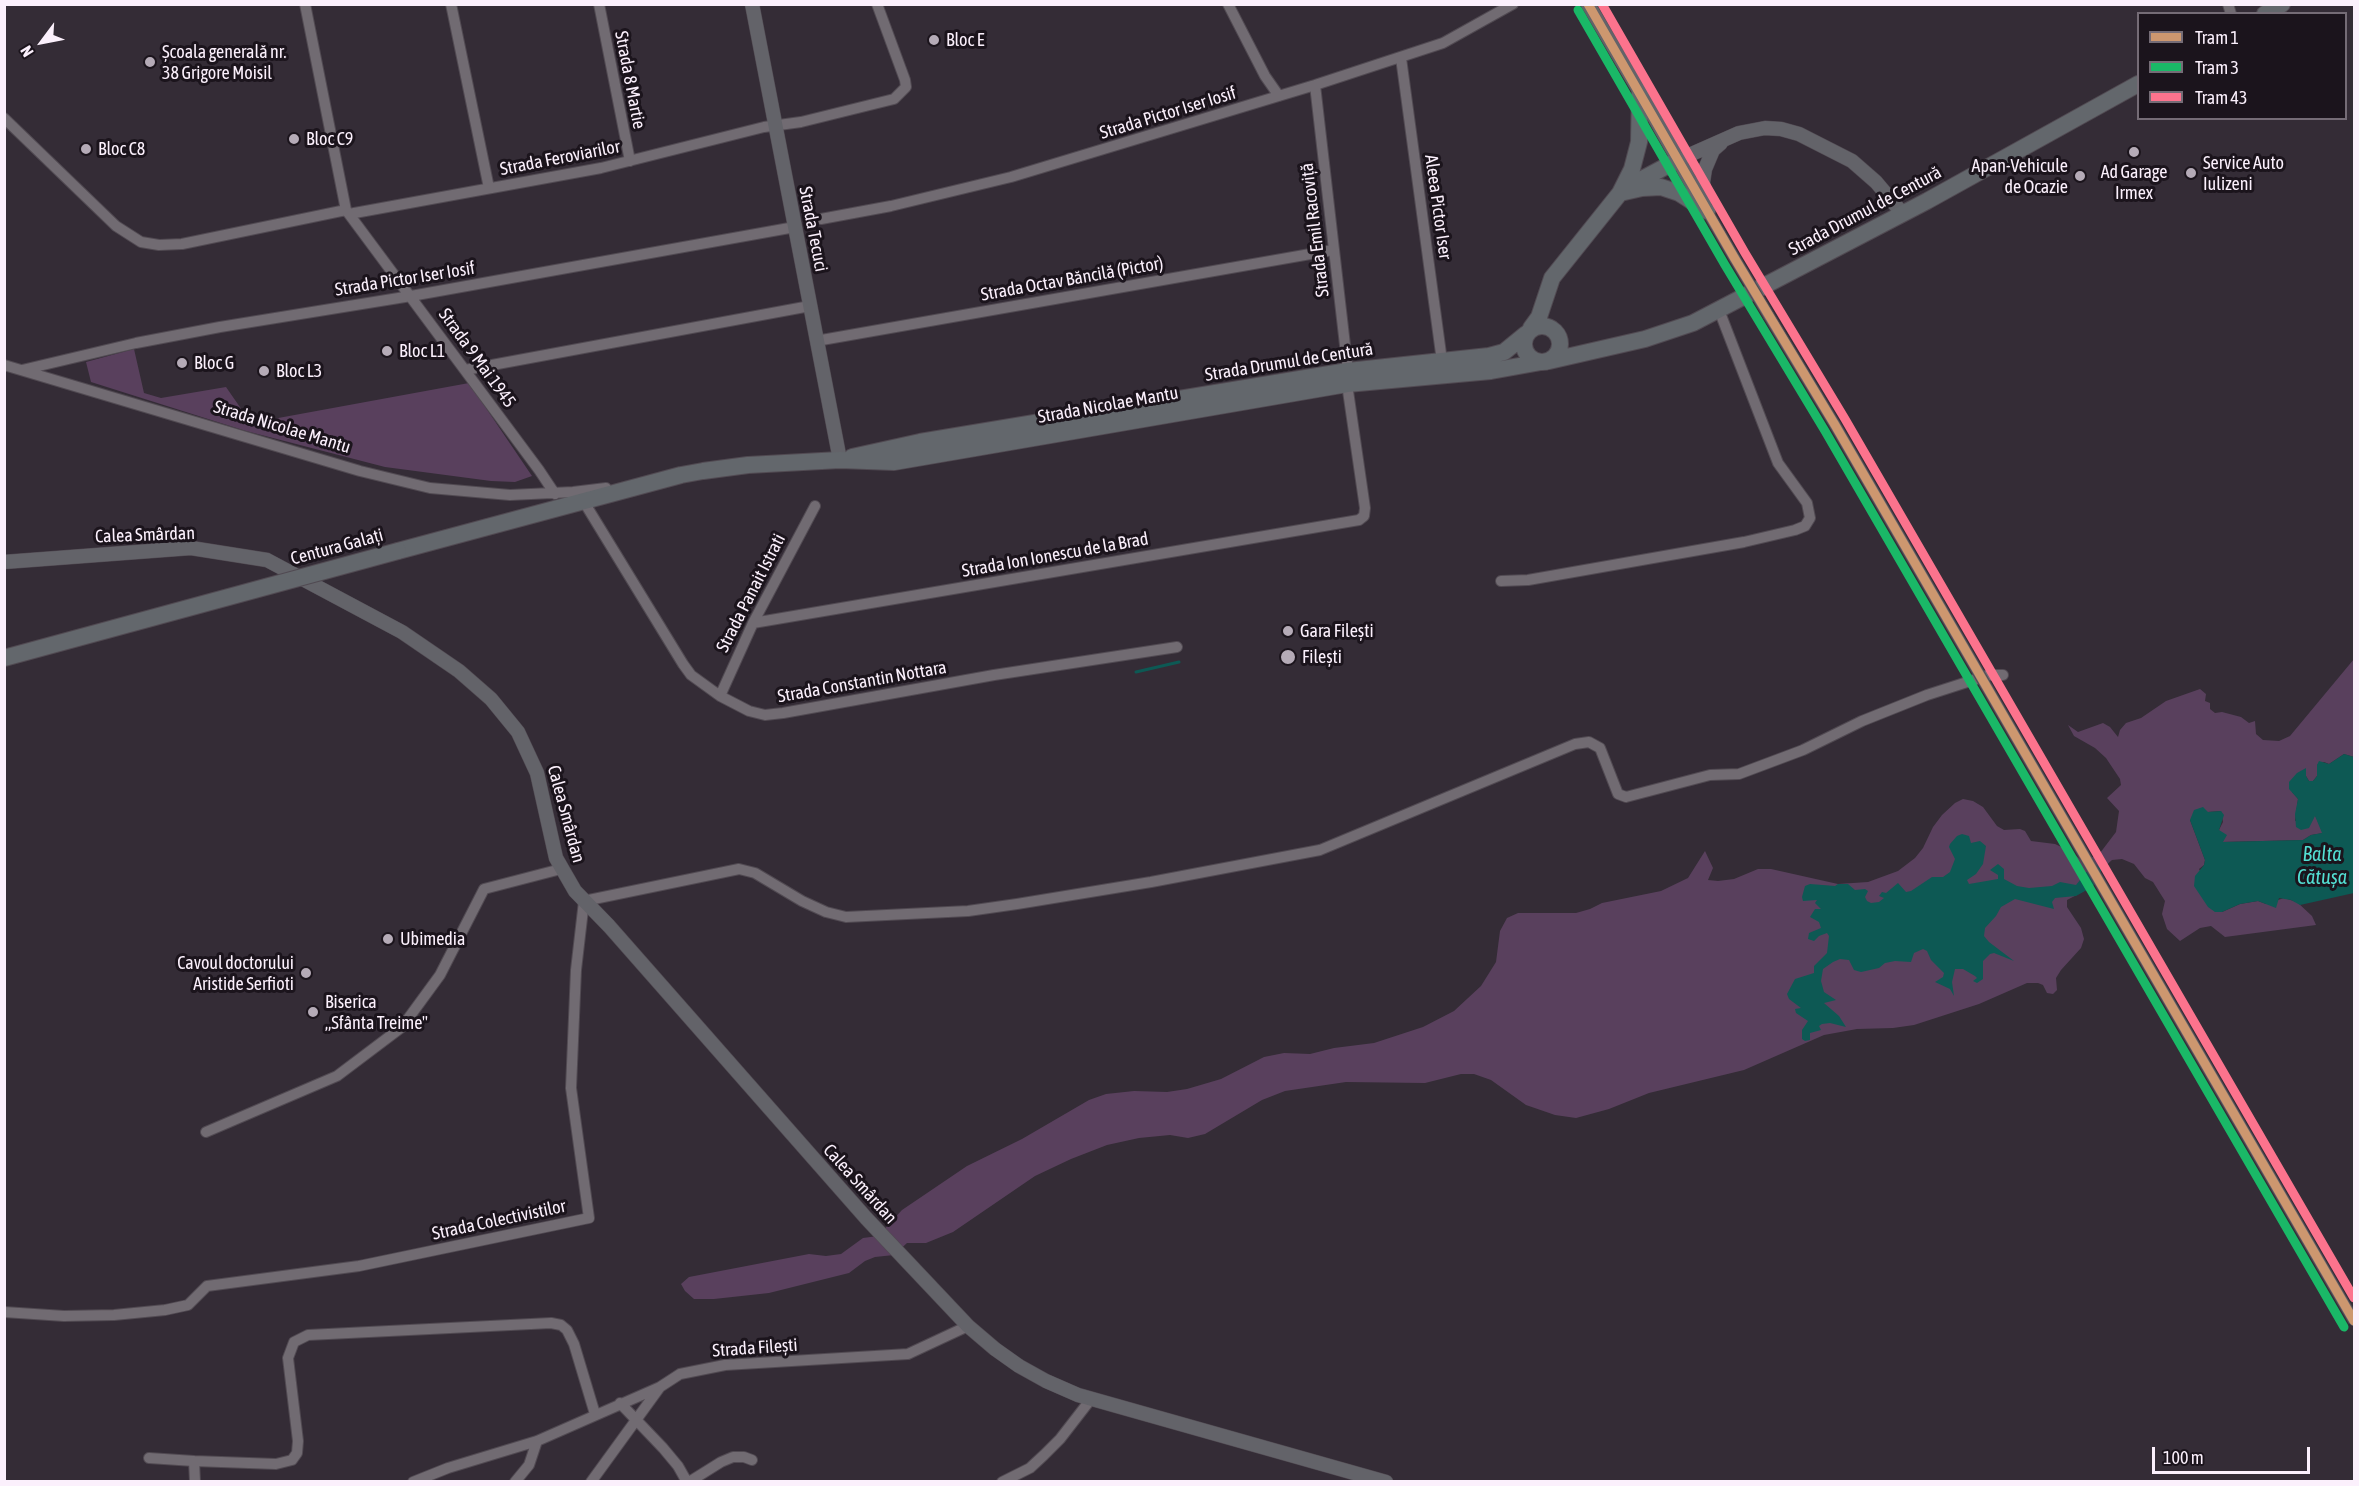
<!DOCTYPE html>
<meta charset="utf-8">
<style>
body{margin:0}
#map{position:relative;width:2359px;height:1486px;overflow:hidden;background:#342c36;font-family:"Asap Condensed",sans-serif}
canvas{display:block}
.frame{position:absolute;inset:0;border:6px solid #fbf0fc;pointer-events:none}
.legend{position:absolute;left:2137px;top:12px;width:210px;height:108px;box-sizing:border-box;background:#1b141c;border:2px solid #756c76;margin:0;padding:8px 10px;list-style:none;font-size:18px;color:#fbf0fc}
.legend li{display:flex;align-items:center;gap:12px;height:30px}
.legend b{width:30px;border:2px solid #756c76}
.north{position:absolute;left:12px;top:12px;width:60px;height:60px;-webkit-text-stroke:4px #1b141c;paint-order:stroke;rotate:238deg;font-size:16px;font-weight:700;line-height:24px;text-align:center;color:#fbf0fc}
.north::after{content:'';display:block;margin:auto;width:21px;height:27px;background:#fbf0fc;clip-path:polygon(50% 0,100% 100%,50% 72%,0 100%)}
.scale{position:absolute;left:2152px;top:1447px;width:158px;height:27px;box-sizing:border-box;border:3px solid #fbf0fc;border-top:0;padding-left:8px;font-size:18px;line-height:21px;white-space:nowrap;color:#fbf0fc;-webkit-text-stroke:4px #1b141c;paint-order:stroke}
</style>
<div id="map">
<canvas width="2359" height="1486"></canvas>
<div class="frame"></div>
<ul class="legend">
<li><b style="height:8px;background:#cd976f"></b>Tram 1</li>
<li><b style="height:8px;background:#1ab867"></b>Tram 3</li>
<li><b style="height:8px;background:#fc738d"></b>Tram 43</li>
</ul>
<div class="north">N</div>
<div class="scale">100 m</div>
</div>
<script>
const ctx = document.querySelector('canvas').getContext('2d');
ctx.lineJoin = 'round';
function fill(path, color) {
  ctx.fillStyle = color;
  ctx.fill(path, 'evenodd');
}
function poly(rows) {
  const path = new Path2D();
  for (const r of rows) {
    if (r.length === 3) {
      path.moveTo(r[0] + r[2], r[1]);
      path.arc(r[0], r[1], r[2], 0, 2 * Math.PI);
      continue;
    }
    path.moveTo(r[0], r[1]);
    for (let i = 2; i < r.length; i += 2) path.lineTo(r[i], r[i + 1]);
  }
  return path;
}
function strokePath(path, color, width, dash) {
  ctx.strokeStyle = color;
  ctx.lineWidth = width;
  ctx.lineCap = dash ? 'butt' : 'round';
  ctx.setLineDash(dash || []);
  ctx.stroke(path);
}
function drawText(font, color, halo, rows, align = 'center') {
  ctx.font = font + ' "Asap Condensed",sans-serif';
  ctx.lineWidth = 6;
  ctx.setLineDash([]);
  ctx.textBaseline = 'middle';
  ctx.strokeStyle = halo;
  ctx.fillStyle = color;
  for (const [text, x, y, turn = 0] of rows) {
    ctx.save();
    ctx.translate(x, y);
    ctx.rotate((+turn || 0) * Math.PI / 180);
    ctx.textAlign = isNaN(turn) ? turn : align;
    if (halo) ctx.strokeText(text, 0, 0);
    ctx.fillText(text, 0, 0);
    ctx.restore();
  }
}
fill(poly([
 [134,349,144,393,161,398,226,387,251,423,469,383,532,476,515,482,491,481,385,467,246,431,91,382,86,362],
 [2354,659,2354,757,2344,754,2329,764,2324,762,2317,765,2317,776,2313,781,2309,781,2306,776,2306,769,2292,792,2298,799,2295,821,2315,815,2323,833,2311,835,2303,840,2222,842,2219,830,2223,822,2221,811,2208,812,2190,820,2205,860,2204,865,2199,869,2222,912,2240,904,2258,901,2266,904,2284,898,2297,902,2312,916,2316,925,2225,937,2211,926,2200,928,2180,941,2167,929,2162,914,2165,901,2153,882,2145,878,2134,864,2122,859,2112,860,2101,870,2101,876,2092,887,2067,900,2067,907,2081,928,2084,939,2081,948,2061,970,2056,978,2057,990,2053,994,2047,993,2043,985,2038,983,2027,983,1979,1004,1914,1025,1893,1028,1857,1029,1824,1035,1744,1070,1649,1093,1609,1109,1576,1118,1555,1115,1526,1105,1491,1080,1474,1074,1461,1074,1425,1083,1346,1082,1285,1091,1262,1100,1205,1134,1188,1138,1170,1135,1139,1138,1107,1145,1071,1159,1035,1176,953,1232,926,1243,907,1243,894,1255,875,1257,865,1261,849,1273,769,1293,714,1299,694,1299,685,1291,681,1284,689,1277,809,1254,826,1256,841,1254,863,1238,878,1236,902,1210,967,1166,1022,1139,1089,1100,1106,1094,1134,1091,1167,1092,1187,1089,1221,1079,1264,1057,1284,1053,1310,1054,1334,1048,1374,1043,1423,1027,1454,1011,1481,986,1496,962,1500,931,1507,918,1518,913,1576,913,1590,909,1602,903,1661,891,1688,878,1705,851,1713,868,1708,880,1718,881,1734,879,1758,869,1771,869,1838,884,1868,882,1898,871,1915,858,1923,848,1933,827,1942,815,1955,803,1963,799,1973,801,1983,807,1997,826,2004,830,2020,829,2025,831,2031,841,2055,844,2072,852,2081,860,2091,858,2100,853,2116,832,2119,811,2107,798,2121,785,2120,779,2106,758,2095,748,2074,736,2068,725,2078,732,2103,723,2110,727,2118,737,2120,730,2126,723,2141,718,2166,701,2200,689,2206,694,2205,701,2210,703,2210,709,2215,713,2222,712,2241,717,2249,723,2255,721,2256,734,2263,740,2279,741,2290,736]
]), '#59405d');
fill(poly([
 [2344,754,2354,757,2354,893,2300,905,2291,900,2279,898,2276,908,2258,901,2240,904,2222,912,2215,912,2208,907,2194,886,2195,876,2204,865,2205,860,2190,820,2194,810,2203,807,2208,812,2221,811,2224,815,2219,830,2227,835,2223,842,2303,840,2311,835,2322,833,2315,816,2309,828,2301,830,2296,827,2295,814,2298,799,2289,789,2289,782,2297,773,2306,768,2306,776,2309,781,2313,781,2317,776,2317,765,2319,761,2329,764],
 [1962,834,1969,836,1971,843,1980,841,1986,846,1983,864,1976,874,1967,880,1969,884,1998,879,1998,875,1990,870,1998,864,2004,869,2004,879,2017,886,2029,888,2052,886,2060,882,2076,885,2093,864,2097,865,2101,870,2101,876,2092,887,2076,896,2055,898,2052,902,2054,909,2015,899,2001,907,1996,916,1985,928,1984,936,1989,942,2014,961,1994,953,1990,954,1983,961,1983,979,1977,983,1973,981,1977,978,1975,976,1963,969,1955,969,1952,982,1954,996,1950,989,1935,982,1943,977,1944,973,1931,960,1927,951,1923,949,1914,953,1911,962,1895,961,1885,963,1879,968,1861,972,1854,970,1849,960,1840,959,1833,962,1823,969,1821,981,1824,992,1836,1000,1824,1003,1839,1016,1846,1027,1830,1023,1822,1024,1819,1026,1821,1030,1810,1033,1810,1040,1805,1041,1802,1039,1802,1030,1808,1021,1796,1013,1795,1009,1801,1008,1789,999,1787,994,1795,979,1814,973,1814,966,1827,953,1829,936,1827,933,1819,936,1814,941,1808,939,1809,933,1821,928,1819,922,1810,917,1815,909,1821,909,1815,903,1817,900,1803,901,1802,897,1805,886,1810,884,1835,886,1838,884,1848,884,1855,890,1865,889,1868,891,1865,897,1867,901,1871,903,1879,902,1884,898,1879,896,1882,892,1886,893,1898,883,1906,892,1911,891,1932,877,1943,877,1950,872,1955,859,1949,847,1950,844,1957,836]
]), '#0d5954');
strokePath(poly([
 [1136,672,1179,662]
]), '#0d5954', 3);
const minor = poly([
 [305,4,346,210,539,470,555,494],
 [451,4,489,188],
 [599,4,630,161],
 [1228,4,1265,76,1279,96],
 [2228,4,2231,14],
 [1401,58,1442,361],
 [1315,85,1348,371],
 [4,118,116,226,141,242,159,245,182,244,346,210],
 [1707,211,1735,259],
 [349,214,601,168,764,127,801,122,894,99,906,87,905,80,877,4],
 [821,219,891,206,1011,177,1315,85,1443,43,1513,4],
 [1769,316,1835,425],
 [816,341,1333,250],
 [4,365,360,471,430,488,510,495,573,492,606,488],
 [22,370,136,343,220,327,411,296,795,227],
 [465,370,810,306],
 [584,502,683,664,691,675,720,696,749,711,765,715,783,713,994,675,1177,647],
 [1501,581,1528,580,1744,542,1795,530,1805,526,1810,518,1807,503,1778,463,1719,310],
 [753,623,1359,520,1364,516,1365,508,1347,384],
 [720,696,753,623,815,506],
 [206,1132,337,1076,402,1027,440,975,484,889,561,869],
 [4,1312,64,1316,114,1315,165,1310,188,1305,207,1286,359,1266,589,1218,571,1088,576,970,584,901,739,869,755,873,802,901,826,912,846,917,968,911,1017,904,1151,882,1320,850,1575,744,1589,742,1600,748,1618,794,1626,797,1710,775,1739,774,1803,750,1862,721,1927,695,1989,675,2003,675],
 [620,1403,663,1448,678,1466,687,1482],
 [149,1458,194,1461],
 [195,1482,194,1461,276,1464,292,1460,297,1453,298,1441,288,1358,294,1342,308,1335,551,1323,561,1325,567,1330,574,1344,595,1414],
 [413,1482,448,1468,537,1441,660,1387],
 [515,1482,529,1465,537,1441],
 [591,1482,660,1387,680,1374,725,1365,908,1354,968,1326],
 [689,1482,721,1462,733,1457,744,1457,752,1460],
 [1002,1482,1030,1468,1044,1455,1060,1439,1091,1399]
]);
const major = poly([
 [752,4,840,460],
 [1588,4,1640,92,1707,211],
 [1678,160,1739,133,1765,128,1781,129,1799,134,1852,161,1876,182,1903,214],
 [1705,202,1703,182,1705,169,1713,150,1721,143],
 [4,562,191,548,267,560,402,632,459,671,491,699,518,732,537,773,556,858,575,891,609,926,866,1218,968,1326,995,1349,1019,1366,1046,1381,1078,1395,1386,1482]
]);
const highway = poly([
 [2265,14,2282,4],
 [1631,185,1678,160],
 [1620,193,1642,188,1661,187,1679,193,1707,211],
 [1542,344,18],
 [1531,328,1539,317,1552,278,1620,193,1632,169,1639,142,1640,92],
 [1549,361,1645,339,1693,323,1927,201,2138,84],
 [852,457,920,442,1348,371,1489,356,1504,352,1526,334],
 [398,551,681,475,703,471,748,465,840,460,894,462,1347,384,1491,371,1541,362]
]);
strokePath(minor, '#514a52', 12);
strokePath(major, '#514a52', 15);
strokePath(highway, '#514a52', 18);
strokePath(minor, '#716b72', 10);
strokePath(major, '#636369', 14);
strokePath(highway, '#63676c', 16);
const minorBridge = poly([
 [1735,259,1769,316],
 [1835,425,2354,1321]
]);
const highwayBridge = poly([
 [4,658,398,551]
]);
strokePath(minorBridge, '#514a52', 12, []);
strokePath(highwayBridge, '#514a52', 18, []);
strokePath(minorBridge, '#716b72', 10);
strokePath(highwayBridge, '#63676c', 16);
strokePath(poly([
 [1588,4,1735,259,1835,425,2354,1321]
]), '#cd976f', 9);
strokePath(poly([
 [1578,10,1725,265,1825,431,2344,1327]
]), '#1ab867', 9);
strokePath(poly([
 [1602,4,1745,253,1845,419,2354,1298]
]), '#fc738d', 9);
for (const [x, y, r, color] of [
 [934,40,6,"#b5abb7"],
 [150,62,6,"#b5abb7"],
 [294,139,6,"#b5abb7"],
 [86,149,6,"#b5abb7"],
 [2134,152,6,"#b5abb7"],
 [2191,173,6,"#b5abb7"],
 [2080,176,6,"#b5abb7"],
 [387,351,6,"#b5abb7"],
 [182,363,6,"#b5abb7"],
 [264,371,6,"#b5abb7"],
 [1288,631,6,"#b5abb7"],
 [1288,657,8,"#b5abb7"],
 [388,939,6,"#b5abb7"],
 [306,973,6,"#b5abb7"],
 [313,1012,6,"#b5abb7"]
]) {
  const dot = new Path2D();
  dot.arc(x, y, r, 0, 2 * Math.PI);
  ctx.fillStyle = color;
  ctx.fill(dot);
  strokePath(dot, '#1b141c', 2);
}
drawText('18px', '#fbf0fc', '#1b141c', [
 ["Bloc E",946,40],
 ["Școala generală nr.",162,52],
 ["38 Grigore Moisil",162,73],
 ["Bloc C9",306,139],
 ["Bloc C8",98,149],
 ["Service Auto",2203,163],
 ["Iulizeni",2203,184],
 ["Apan-Vehicule",2068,166,"right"],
 ["de Ocazie",2068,187,"right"],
 ["Ad Garage",2134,172,"center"],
 ["Irmex",2134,193,"center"],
 ["Bloc L1",399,351],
 ["Bloc G",194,363],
 ["Bloc L3",276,371],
 ["Gara Filești",1300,631],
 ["Filești",1302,657],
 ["Ubimedia",400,939],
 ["Cavoul doctorului",294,963,"right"],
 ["Aristide Serfioti",294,984,"right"],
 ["Biserica",325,1002],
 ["„Sfânta Treime\"",325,1023]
], 'left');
drawText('18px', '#fbf0fc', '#1b141c', [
 ["Strada 8 Martie",630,80,79],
 ["Strada Pictor Iser Iosif",1168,113,-17],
 ["Strada Feroviarilor",560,158,-11],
 ["Aleea Pictor Iser",1438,207,82],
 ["Strada Drumul de Centură",1865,211,-28],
 ["Strada Tecuci",813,229,79],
 ["Strada Emil Racoviță",1315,230,-97],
 ["Strada Pictor Iser Iosif",405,279,-9],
 ["Strada Octav Băncilă (Pictor)",1072,279,-10],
 ["Strada 9 Mai 1945",477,358,54],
 ["Strada Drumul de Centură",1289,362,-9],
 ["Strada Nicolae Mantu",1108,405,-10],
 ["Strada Nicolae Mantu",282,427,17],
 ["Calea Smârdan",145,535,-2],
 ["Centura Galați",337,547,-15],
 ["Strada Ion Ionescu de la Brad",1055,555,-10],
 ["Strada Panait Istrati",751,593,-63],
 ["Strada Constantin Nottara",862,682,-10],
 ["Calea Smârdan",566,814,75],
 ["Calea Smârdan",860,1184,48],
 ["Strada Colectivistilor",499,1220,-12],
 ["Strada Filești",755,1348,-4]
]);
drawText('italic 20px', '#53dfd3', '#1b141c', [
 ["Balta",2322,855],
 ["Cătușa",2322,878]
]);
</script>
